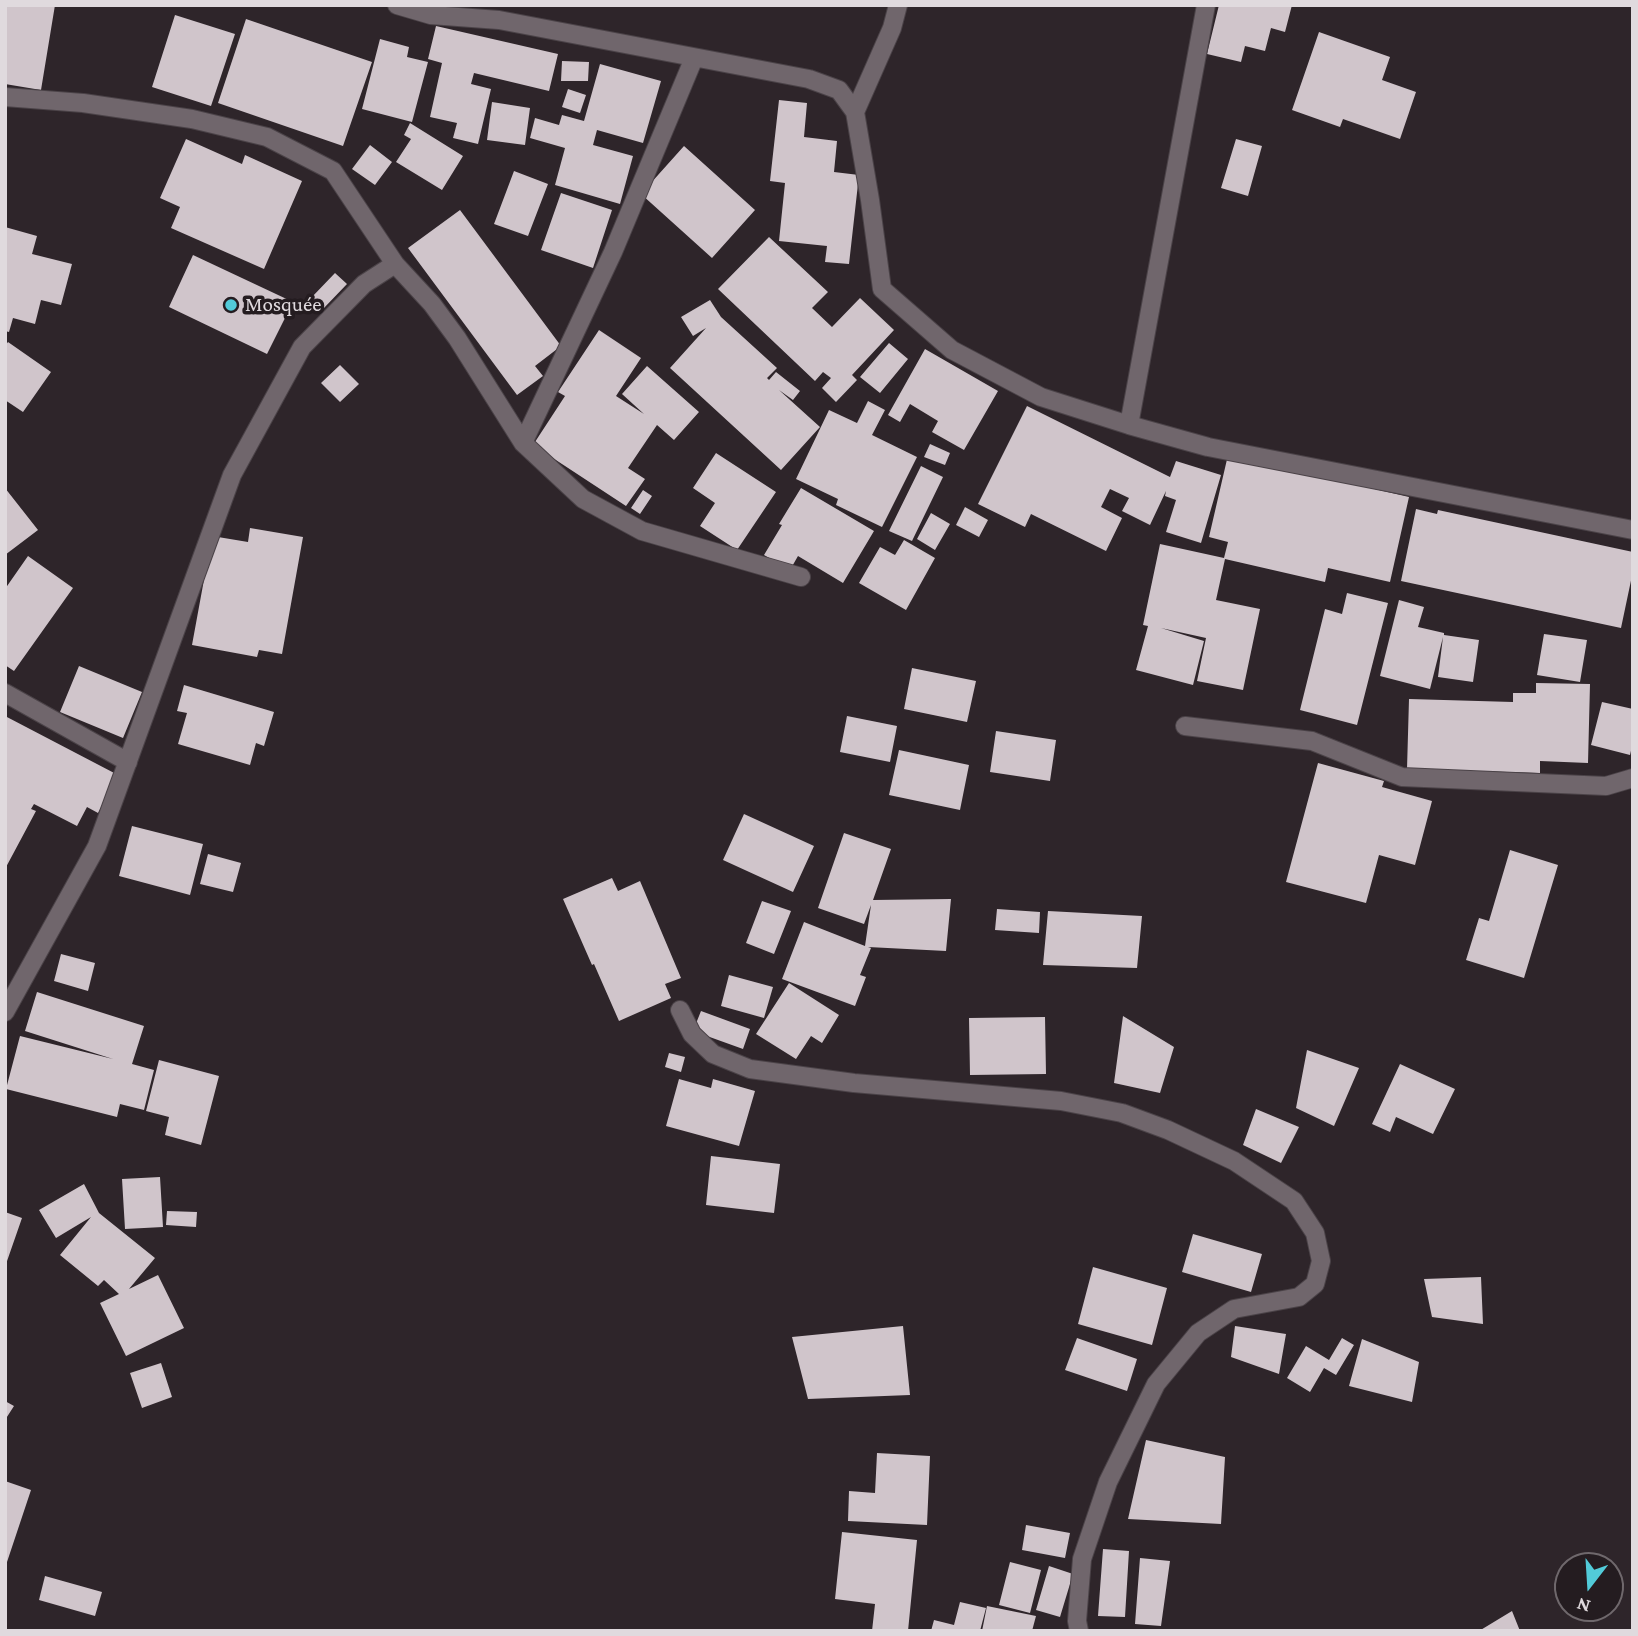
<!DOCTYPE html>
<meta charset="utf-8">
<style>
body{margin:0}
#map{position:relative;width:1638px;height:1636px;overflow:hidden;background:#2e252a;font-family:"Crimson Pro",serif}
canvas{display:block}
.frame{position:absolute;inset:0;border:7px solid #e0dade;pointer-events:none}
.north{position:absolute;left:1554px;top:1552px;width:70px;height:70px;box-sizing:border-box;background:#241c20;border:2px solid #6f686c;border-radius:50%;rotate:197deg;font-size:19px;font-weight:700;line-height:28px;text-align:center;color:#e0dade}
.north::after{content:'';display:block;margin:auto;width:24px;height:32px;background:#52cbd9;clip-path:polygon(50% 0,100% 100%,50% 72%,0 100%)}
</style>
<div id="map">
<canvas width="1638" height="1636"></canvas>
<div class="frame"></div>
<div class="north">N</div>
</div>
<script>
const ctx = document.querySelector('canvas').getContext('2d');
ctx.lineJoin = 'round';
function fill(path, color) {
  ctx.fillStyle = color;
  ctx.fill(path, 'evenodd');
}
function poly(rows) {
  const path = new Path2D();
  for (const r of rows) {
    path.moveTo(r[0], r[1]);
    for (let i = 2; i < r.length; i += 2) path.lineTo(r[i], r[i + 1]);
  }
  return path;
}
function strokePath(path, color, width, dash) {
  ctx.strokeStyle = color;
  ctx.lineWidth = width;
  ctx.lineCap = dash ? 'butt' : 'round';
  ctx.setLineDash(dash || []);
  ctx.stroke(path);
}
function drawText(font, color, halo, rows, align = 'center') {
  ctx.font = font + ' "Crimson Pro",serif';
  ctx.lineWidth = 7;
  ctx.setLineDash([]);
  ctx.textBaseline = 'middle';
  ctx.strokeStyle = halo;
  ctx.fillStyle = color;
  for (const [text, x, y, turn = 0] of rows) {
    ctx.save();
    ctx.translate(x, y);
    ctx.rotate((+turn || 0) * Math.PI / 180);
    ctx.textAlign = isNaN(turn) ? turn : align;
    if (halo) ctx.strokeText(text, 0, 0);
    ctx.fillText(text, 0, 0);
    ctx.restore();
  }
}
fill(poly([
 [5,5,55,5,41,90,5,84],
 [1219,5,1292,5,1285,32,1271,28,1265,51,1245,46,1241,62,1207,54],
 [175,15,235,34,211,106,152,87],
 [246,19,372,62,343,146,218,103],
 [436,26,558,54,549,91,474,73,471,84,491,89,478,144,453,138,457,123,430,117,442,63,428,59],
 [1319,32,1390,57,1382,80,1416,92,1400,139,1343,119,1340,127,1292,110],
 [380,39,409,47,407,57,428,62,412,122,362,109],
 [562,61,589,62,588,81,561,81],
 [600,64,661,81,643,143,597,130,593,145,633,156,620,204,555,185,565,148,530,138,535,118,559,125,562,115,584,121],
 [568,89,586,95,580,113,562,107],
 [779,100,807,103,804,137,837,141,834,172,859,175,849,264,825,262,827,246,779,241,785,183,770,181],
 [492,102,530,108,525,145,487,140],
 [410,123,463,156,442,190,396,162,411,139,404,135],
 [186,139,242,164,245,155,302,181,264,269,171,228,180,207,160,198],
 [1236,139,1262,146,1248,196,1221,188],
 [370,145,392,162,375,185,352,169],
 [684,146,755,210,712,258,641,194],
 [514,171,548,184,528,236,494,224],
 [561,193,612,210,593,268,541,250],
 [460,210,561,346,535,366,543,376,517,395,408,248],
 [5,227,37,236,32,254,72,264,61,305,41,300,35,324,13,318,9,332,5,331],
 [769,237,828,292,812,308,832,327,860,298,894,330,852,375,857,380,836,402,822,388,831,378,823,372,815,381,718,289],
 [193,255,293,302,267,354,169,307],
 [335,273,347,284,323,309,311,298],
 [710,300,721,317,777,368,767,378,769,380,776,372,800,391,793,400,779,390,820,427,781,470,670,368,706,328,693,336,681,317],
 [599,330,641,358,616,396,644,414,622,394,647,366,699,412,674,440,657,425,628,468,645,479,626,506,533,445,565,396,558,392],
 [8,342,51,372,23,412,5,400,5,346],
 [889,343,908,359,880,393,860,377],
 [925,349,998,391,964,450,932,432,938,421,910,404,900,422,888,415],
 [340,365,359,384,340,402,321,383],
 [868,401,885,410,872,435,917,457,882,527,836,505,838,499,796,479,829,410,857,423],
 [1027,406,1170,477,1176,461,1221,475,1201,543,1166,532,1176,500,1165,496,1166,491,1150,525,1122,511,1129,498,1110,489,1101,507,1122,518,1106,551,1031,514,1025,527,978,504],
 [930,444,950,453,945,465,924,457],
 [716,453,776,492,737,550,700,526,715,503,693,488],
 [1228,455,1409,497,1390,582,1328,568,1325,582,1225,559,1216,600,1260,609,1243,690,1197,681,1206,638,1161,628,1204,641,1193,685,1136,670,1148,626,1143,625,1160,544,1224,558,1228,542,1209,537],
 [921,466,943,477,912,541,889,531],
 [5,488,38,530,5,555],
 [801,488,874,531,843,583,798,556,790,570,764,555,782,525,779,524],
 [643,490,652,496,640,514,631,508],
 [965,507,988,520,979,537,956,525],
 [1416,509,1437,514,1438,510,1633,552,1633,571,1621,628,1401,581],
 [931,513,950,524,935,550,917,539],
 [250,528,303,537,282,654,259,650,257,657,192,645,212,536,248,542],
 [904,540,935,558,906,610,859,583,880,547,895,555],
 [28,556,73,588,14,671,5,665,5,589],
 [1347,593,1388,603,1357,725,1300,710,1325,609,1342,614],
 [1399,600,1424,607,1418,627,1444,633,1444,635,1479,640,1473,682,1438,677,1443,637,1430,689,1380,676],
 [1544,634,1587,640,1580,682,1537,675],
 [79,666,142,692,123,738,60,712],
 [912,668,976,681,967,722,904,709],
 [1536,683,1590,684,1588,763,1540,761,1540,773,1407,769,1409,699,1513,702,1513,693,1536,693],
 [184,685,274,712,264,746,256,743,250,765,178,744,187,713,177,711],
 [1602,702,1633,709,1633,742,1630,755,1591,745],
 [5,716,118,775,98,813,87,807,77,826,34,804,31,809,36,811,5,869],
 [847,716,897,726,890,762,840,752],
 [996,731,1056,740,1050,781,990,772],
 [899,750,969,765,960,810,889,795],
 [1318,763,1384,781,1382,787,1432,801,1415,865,1379,855,1366,903,1286,882],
 [744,814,814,846,793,892,723,860],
 [132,826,203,844,190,895,119,876],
 [844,833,891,849,873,900,951,899,946,951,868,947,871,948,860,975,866,977,855,1006,782,979,804,922,865,946,871,905,864,924,818,908],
 [1510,850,1558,865,1524,978,1466,960,1479,918,1489,921],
 [208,854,241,863,233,892,200,884],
 [612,878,618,891,640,881,681,978,665,984,671,998,619,1021,594,964,592,965,563,899],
 [762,901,791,911,774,954,746,943],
 [997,909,1040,912,1039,933,995,930],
 [1048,911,1142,916,1137,968,1043,965],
 [61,954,95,963,88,991,54,981],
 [729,975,773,987,764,1018,721,1006],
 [789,983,839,1015,822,1043,811,1036,796,1059,756,1034],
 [37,992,144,1026,132,1064,154,1070,144,1110,120,1104,117,1117,6,1089,20,1036,113,1059,25,1031],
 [701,1011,750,1029,743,1049,693,1031],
 [1123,1016,1174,1047,1160,1093,1114,1083],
 [1045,1017,1046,1074,970,1075,969,1018],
 [1307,1050,1359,1068,1334,1126,1296,1108],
 [669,1053,685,1057,681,1072,665,1067],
 [159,1060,219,1076,201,1145,165,1135,169,1117,146,1111],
 [1400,1064,1455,1089,1433,1134,1396,1117,1390,1132,1372,1124],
 [679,1079,711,1088,713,1079,755,1091,739,1146,666,1126],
 [1256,1109,1299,1127,1281,1163,1243,1145],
 [711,1156,780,1164,774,1213,706,1205],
 [160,1177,163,1227,125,1229,122,1179],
 [84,1184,99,1213,155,1258,129,1289,158,1275,184,1328,126,1356,100,1303,119,1294,104,1280,98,1286,60,1255,91,1217,56,1238,39,1210],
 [167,1211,197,1212,196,1227,166,1225],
 [5,1212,22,1218,6,1264,5,1264],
 [1193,1234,1262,1254,1251,1292,1182,1272],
 [1093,1267,1167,1288,1152,1345,1078,1324],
 [1481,1277,1483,1324,1432,1317,1424,1279],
 [903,1326,910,1395,808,1399,792,1337],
 [1235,1326,1286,1334,1279,1374,1231,1357],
 [1077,1338,1137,1359,1127,1391,1065,1370],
 [1342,1338,1354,1345,1336,1375,1324,1368,1310,1392,1287,1378,1306,1346,1329,1360],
 [1362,1339,1419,1362,1412,1402,1349,1386],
 [161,1363,172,1397,142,1408,130,1373],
 [5,1401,14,1406,5,1420],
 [1146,1440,1225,1457,1221,1524,1128,1519],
 [877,1453,930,1456,927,1525,848,1521,849,1491,875,1493],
 [5,1481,31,1490,6,1565,5,1565],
 [1026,1525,1070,1533,1065,1558,1022,1550],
 [842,1532,917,1540,908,1631,872,1631,875,1604,835,1599],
 [1103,1549,1129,1551,1125,1617,1098,1616],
 [1140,1558,1170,1561,1161,1626,1135,1624],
 [1010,1562,1041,1570,1030,1613,999,1605],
 [1049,1566,1073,1574,1060,1617,1036,1610],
 [45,1576,102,1592,95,1616,39,1600],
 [960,1602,986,1608,980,1631,931,1631,934,1620,954,1625],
 [987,1606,1036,1616,1032,1631,982,1631],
 [1512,1611,1520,1631,1479,1631]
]), '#d0c5cb');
const minor = poly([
 [397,5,431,15,499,20,809,79,839,90,855,112,870,200,882,289,952,350,1041,397,1129,425,1208,447,1633,530],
 [5,97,83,103,192,119,267,137,333,171,395,264,364,284,302,347,232,475,97,846,5,1012],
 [855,112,892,28,898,5],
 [395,264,432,304,457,338,523,443,583,499,642,531,801,577],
 [1129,425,1206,5],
 [523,443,613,252,694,58],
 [5,693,128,762],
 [1185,726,1312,741,1402,777,1606,786,1633,778],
 [680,1010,692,1034,713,1054,750,1069,854,1083,1061,1101,1122,1113,1168,1130,1234,1161,1294,1201,1315,1233,1321,1261,1315,1284,1299,1297,1234,1309,1198,1333,1156,1384,1108,1482,1082,1559,1077,1621,1079,1631]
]);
strokePath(minor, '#4b4348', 20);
strokePath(minor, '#70666c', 18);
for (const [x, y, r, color] of [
 [231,305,7,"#52cbd9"]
]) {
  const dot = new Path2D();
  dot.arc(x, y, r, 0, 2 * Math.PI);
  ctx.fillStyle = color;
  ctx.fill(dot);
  strokePath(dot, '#241c20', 2.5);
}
drawText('21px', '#e0dade', '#241c20', [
 ["Mosquée",245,305]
], 'left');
</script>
